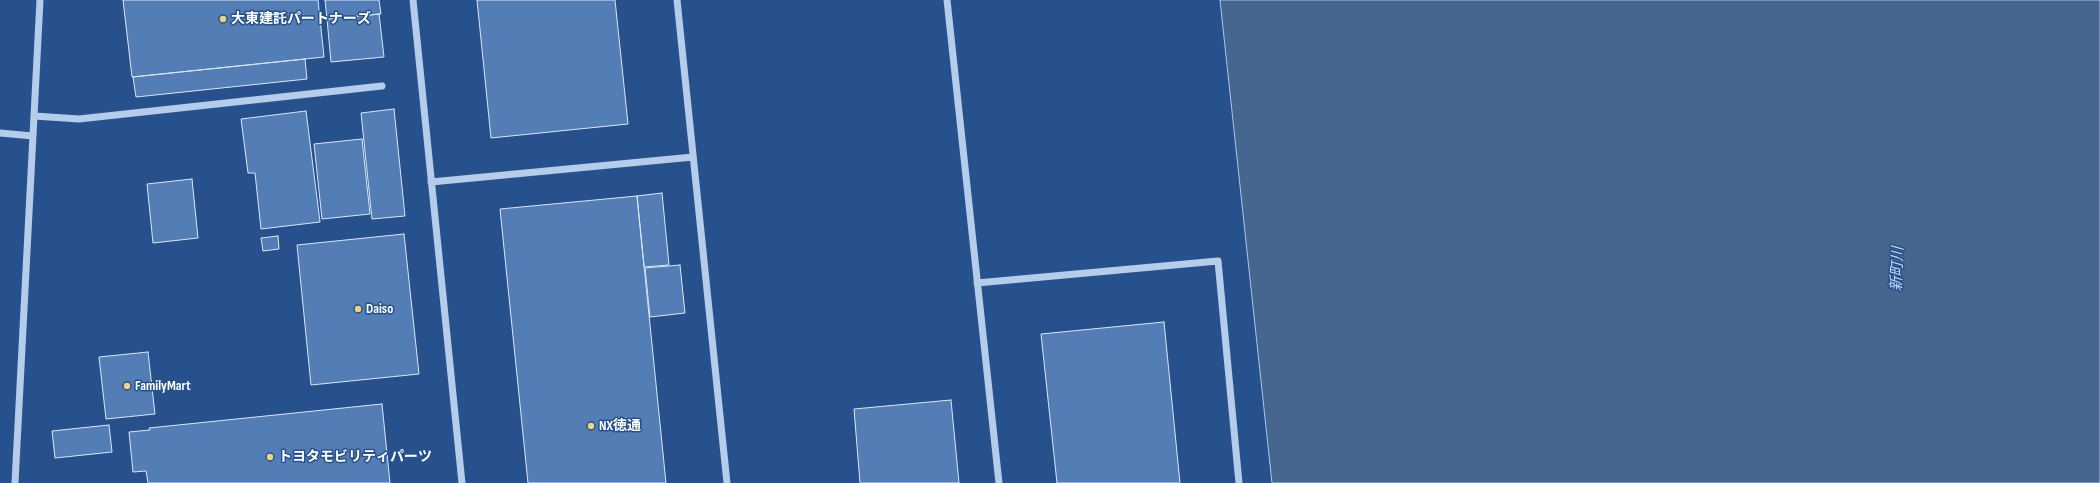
<!DOCTYPE html>
<meta charset="utf-8">
<style>
body{margin:0}
canvas{display:block;background:#27518c}
</style>
<canvas width="2100" height="483"></canvas>
<script>
const ctx = document.querySelector('canvas').getContext('2d');
ctx.lineJoin = 'round';
function fill(path, color) {
  ctx.fillStyle = color;
  ctx.fill(path, 'evenodd');
}
function poly(rows) {
  const path = new Path2D();
  for (const r of rows) {
    path.moveTo(r[0], r[1]);
    for (let i = 2; i < r.length; i += 2) path.lineTo(r[i], r[i + 1]);
  }
  return path;
}
function strokePath(path, color, width, dash) {
  ctx.strokeStyle = color;
  ctx.lineWidth = width;
  ctx.lineCap = dash ? 'butt' : 'round';
  ctx.setLineDash(dash || []);
  ctx.stroke(path);
}
function drawText(font, color, halo, rows, align = 'center') {
  ctx.font = font + ' "Sofia Sans Condensed","Noto Sans JP",sans-serif';
  ctx.lineWidth = 3;
  ctx.setLineDash([]);
  ctx.textBaseline = 'middle';
  ctx.strokeStyle = halo;
  ctx.fillStyle = color;
  for (const [text, x, y, turn = 0] of rows) {
    ctx.save();
    ctx.translate(x, y);
    ctx.rotate((+turn || 0) * Math.PI / 180);
    ctx.textAlign = isNaN(turn) ? turn : align;
    if (halo) ctx.strokeText(text, 0, 0);
    ctx.fillText(text, 0, 0);
    ctx.restore();
  }
}
const water = poly([
 [1220,0,2100,0,2100,483,1272,483,1220,0]
]);
fill(water, '#46658f');
strokePath(water, '#aac7eb', 1);
const building = poly([
 [123,0,318,0,324,57,132,77,123,0],
 [325,0,379,0,381,14,327,19,325,0],
 [477,0,615,0,628,124,491,138,477,0],
 [379,14,384,57,331,62,327,19,379,14],
 [305,59,307,79,136,97,133,77,305,59],
 [394,109,405,216,372,219,361,113,394,109],
 [306,111,320,222,261,229,255,173,248,173,241,119,306,111],
 [362,139,370,214,322,219,314,144,362,139],
 [192,179,198,238,153,243,147,184,192,179],
 [662,193,669,265,644,267,637,196,662,193],
 [637,196,666,483,528,483,500,209,637,196],
 [404,234,419,374,311,385,297,245,404,234],
 [278,236,279,249,263,251,261,238,278,236],
 [680,265,685,313,650,317,645,268,680,265],
 [1164,322,1180,483,1057,483,1041,334,1164,322],
 [148,352,155,414,106,419,99,357,148,352],
 [951,400,959,483,860,483,854,409,951,400],
 [382,404,390,483,148,483,146,471,133,472,129,432,150,430,149,428,382,404],
 [109,425,112,452,55,458,52,431,109,425]
]);
fill(building, '#537db5');
strokePath(building, '#dae7f8', 1);
strokePath(poly([
 [413,0,462,483],
 [677,0,727,483],
 [947,0,999,483],
 [34,116,79,119,382,86],
 [0,133,33,136],
 [431,182,693,157],
 [977,283,1218,261,1239,483],
 [15,483,40,0]
]), '#b6cdea', 7);
for (const [x, y, r, color] of [
 [223,19,4,"#f3d27b"],
 [358,309,4,"#f3d27b"],
 [127,386,4,"#f3d27b"],
 [591,426,4,"#f3d27b"],
 [270,457,4,"#f3d27b"]
]) {
  const dot = new Path2D();
  dot.arc(x, y, r, 0, 2 * Math.PI);
  ctx.fillStyle = color;
  ctx.fill(dot);
  strokePath(dot, '#27518c', 1.5);
}
drawText('bold 14px', '#fff', '#27518c', [
 ["大東建託パートナーズ",231,19],
 ["Daiso",366,309],
 ["FamilyMart",135,386],
 ["NX徳通",599,426],
 ["トヨタモビリティパーツ",278,457]
], 'left');
drawText('italic 15px', '#c2d7f1', '#27518c', [
 ["新町川",1898,269,-88]
]);
</script>
